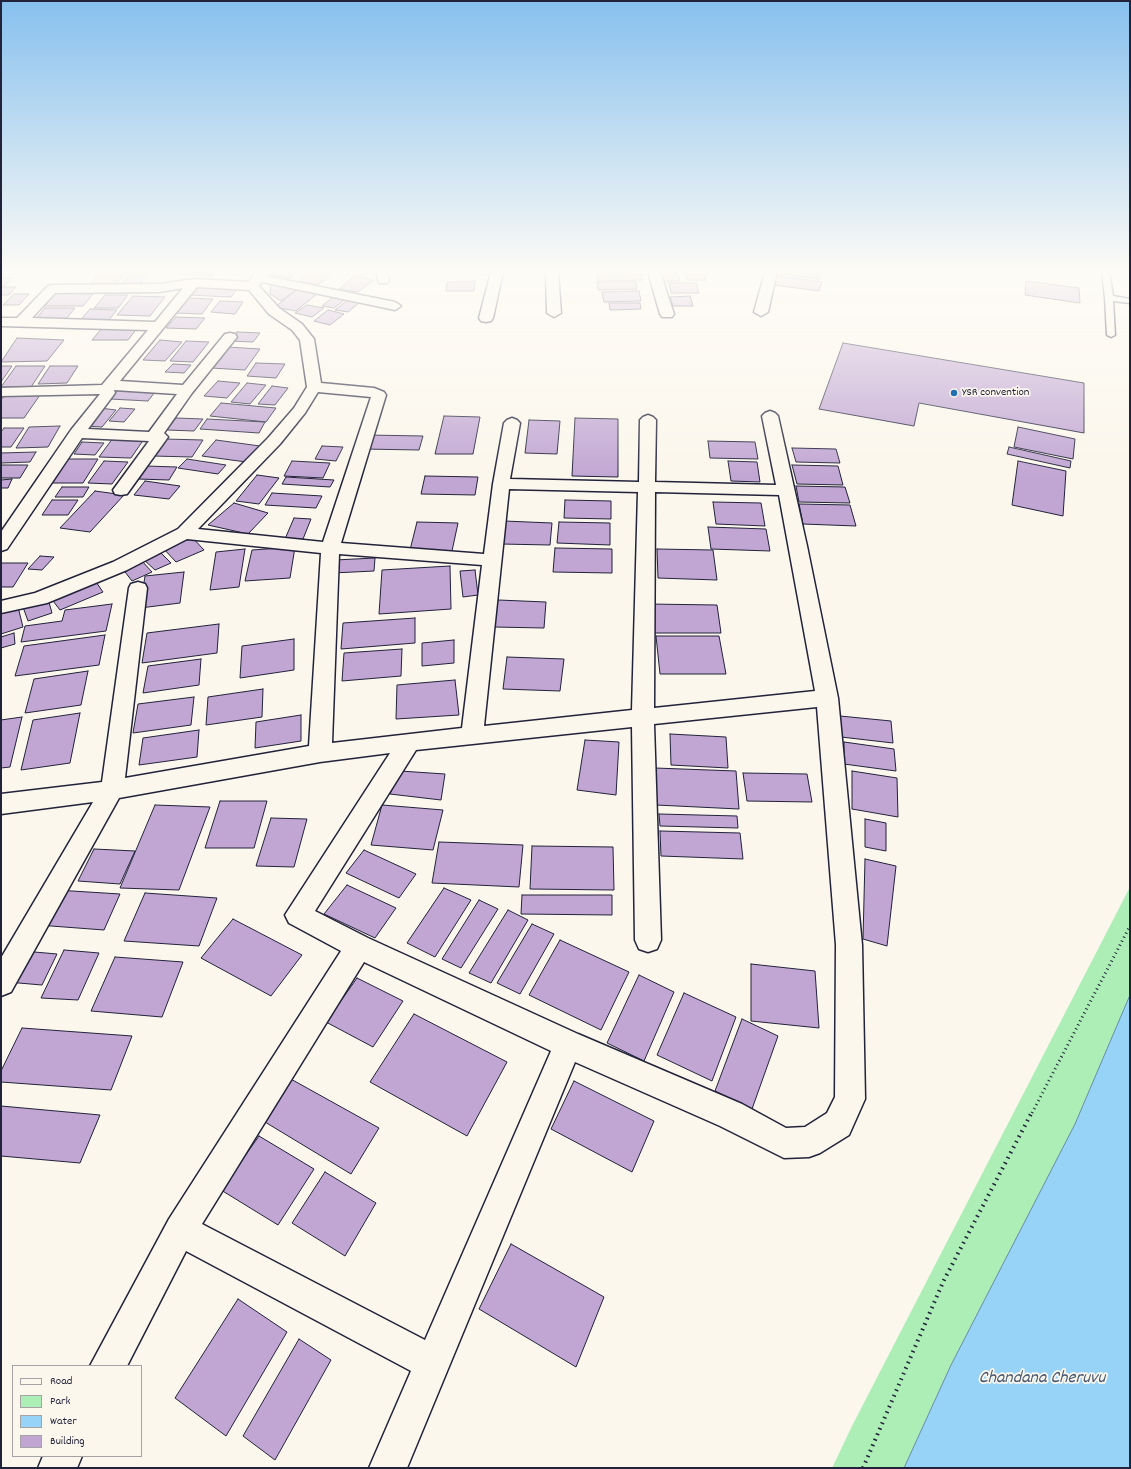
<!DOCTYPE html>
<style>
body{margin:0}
#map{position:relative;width:1131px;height:1469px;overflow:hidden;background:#fbf7ec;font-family:Dekko,sans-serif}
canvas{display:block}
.frame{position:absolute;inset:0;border:2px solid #22223b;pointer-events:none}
.legend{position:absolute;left:12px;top:1365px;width:130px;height:92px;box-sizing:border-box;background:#fbf7ec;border:1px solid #a4a2a5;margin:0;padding:5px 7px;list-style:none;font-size:12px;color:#22223b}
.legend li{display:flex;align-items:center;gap:8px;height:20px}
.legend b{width:20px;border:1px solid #a4a2a5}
</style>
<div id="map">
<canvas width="1131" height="1469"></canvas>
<div class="frame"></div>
<ul class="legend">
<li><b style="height:5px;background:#fbf7ec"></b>Road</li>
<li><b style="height:11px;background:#adeeb7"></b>Park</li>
<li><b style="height:11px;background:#96d3f7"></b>Water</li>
<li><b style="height:11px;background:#c1a6d3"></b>Building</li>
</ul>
</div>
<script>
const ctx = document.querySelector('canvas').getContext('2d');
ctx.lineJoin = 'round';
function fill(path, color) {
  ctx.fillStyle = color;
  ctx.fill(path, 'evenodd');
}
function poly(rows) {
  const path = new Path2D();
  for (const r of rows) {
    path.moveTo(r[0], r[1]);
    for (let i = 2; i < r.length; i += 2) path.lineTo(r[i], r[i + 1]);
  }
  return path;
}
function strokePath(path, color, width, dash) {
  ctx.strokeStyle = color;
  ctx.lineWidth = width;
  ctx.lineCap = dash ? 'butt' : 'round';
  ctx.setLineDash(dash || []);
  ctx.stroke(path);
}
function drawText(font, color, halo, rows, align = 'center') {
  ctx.font = font + ' Dekko,sans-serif';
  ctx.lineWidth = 3.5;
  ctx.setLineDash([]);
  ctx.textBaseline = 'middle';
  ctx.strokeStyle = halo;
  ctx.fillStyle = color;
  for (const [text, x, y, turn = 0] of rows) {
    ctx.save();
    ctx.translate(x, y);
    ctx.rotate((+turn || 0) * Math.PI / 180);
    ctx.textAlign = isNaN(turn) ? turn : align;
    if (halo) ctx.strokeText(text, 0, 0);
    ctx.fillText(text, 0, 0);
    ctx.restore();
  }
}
fill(poly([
 [1130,887,1130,1468,832,1468,852,1426]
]), '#adeeb7');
const water = poly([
 [1130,995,1130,1468,904,1468,951,1365,1075,1124,1130,995]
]);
fill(water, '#96d3f7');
strokePath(water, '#688cac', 1);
const building = poly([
 [132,272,150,272,136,288,118,287,132,272],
 [179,272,215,272,212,276,177,274,179,272],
 [275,272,299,272,290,278,271,275,275,272],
 [311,272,334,272,318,285,299,281,311,272],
 [597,272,640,272,642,280,598,281,597,272],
 [685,272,703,272,706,280,688,280,685,272],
 [781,272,821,272,819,279,780,274,781,272],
 [101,273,125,274,112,288,88,287,101,273],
 [659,273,678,273,680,281,661,281,659,273],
 [355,276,374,280,358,292,339,289,355,276],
 [777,276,822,282,819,291,774,285,777,276],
 [1,278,12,278,5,286,1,286,1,278],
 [475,281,474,291,446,291,447,282,475,281],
 [1026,281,1079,288,1080,303,1025,295,1026,281],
 [597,282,636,282,637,289,598,290,597,282],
 [271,283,298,288,281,301,270,294,271,283],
 [669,283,696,283,699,293,671,293,669,283],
 [197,285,239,287,231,297,189,295,197,285],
 [1,287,16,287,9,295,1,295,1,287],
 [298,289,318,293,296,311,275,307,298,289],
 [639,291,641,301,604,302,602,292,639,291],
 [51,293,93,294,83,306,40,306,51,293],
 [14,294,29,294,19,305,3,305,14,294],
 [105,295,128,295,118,308,94,308,105,295],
 [133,296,165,297,150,316,117,315,133,296],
 [334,296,347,298,334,308,322,306,334,296],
 [690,296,693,306,673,306,670,297,690,296],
 [187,298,213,299,202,314,176,313,187,298],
 [348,300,360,302,348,312,335,310,348,300],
 [220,301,243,302,235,314,211,312,220,301],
 [609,303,640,303,641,309,610,310,609,303],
 [307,305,324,308,312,317,295,313,307,305],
 [45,308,75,308,65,320,35,320,45,308],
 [90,309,117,310,107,322,79,322,90,309],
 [328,310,344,314,330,325,314,321,328,310],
 [176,317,205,318,196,329,166,328,176,317],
 [103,327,138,327,128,340,92,340,103,327],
 [237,332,260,333,253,342,230,341,237,332],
 [17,338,64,340,47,361,1,362,17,338],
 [160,340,182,342,165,361,143,360,160,340],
 [186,341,209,342,193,362,170,361,186,341],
 [843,343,1084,383,1084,433,919,403,914,426,819,409,843,343],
 [227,347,260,349,245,370,211,368,227,347],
 [256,363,285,364,276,378,247,376,256,363],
 [173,364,191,365,184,373,165,372,173,364],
 [1,366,12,366,1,382,1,366],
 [16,366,45,366,31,387,1,387,16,366],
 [50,366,78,366,67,383,38,384,50,366],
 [218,381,240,383,227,398,204,396,218,381],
 [247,383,266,385,250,404,231,402,247,383],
 [272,386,288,388,275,405,258,404,272,386],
 [118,390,155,392,148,401,110,399,118,390],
 [5,395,40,395,24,418,1,418,1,400,5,395],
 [221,403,276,408,266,422,210,416,221,403],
 [100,408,116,410,102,427,85,426,100,408],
 [120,408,135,409,124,422,109,421,120,408],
 [444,416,480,417,473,454,435,454,444,416],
 [176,418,203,419,194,431,167,430,176,418],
 [575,418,618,419,618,477,572,476,575,418],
 [207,419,265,422,259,433,200,429,207,419],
 [529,420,560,421,557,454,525,453,529,420],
 [60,426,48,447,16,448,29,427,60,426],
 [1018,427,1075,439,1073,459,1014,447,1018,427],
 [4,428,24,428,11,447,1,447,1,432,4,428],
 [367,435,423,436,419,450,363,449,367,435],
 [113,438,144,439,131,458,99,457,113,438],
 [164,439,203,440,192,457,153,456,164,439],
 [216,440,260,446,246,462,202,456,216,440],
 [708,441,755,442,758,459,710,458,708,441],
 [82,442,104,443,95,455,74,454,82,442],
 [322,446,343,447,336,461,315,459,322,446],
 [1009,447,1071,461,1070,468,1007,454,1009,447],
 [792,448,836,449,840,463,796,462,792,448],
 [36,452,30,462,1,463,1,453,36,452],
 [64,459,98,459,83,483,47,483,64,459],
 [187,459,226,465,218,474,178,468,187,459],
 [104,461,128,462,112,484,88,483,104,461],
 [292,461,330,463,323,478,284,476,292,461],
 [728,461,757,462,760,482,731,481,728,461],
 [1018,461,1066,471,1063,516,1012,505,1018,461],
 [1,465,28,465,20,478,1,478,1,465],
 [792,465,838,466,843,485,797,484,792,465],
 [146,466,177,467,169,480,138,479,146,466],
 [257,475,279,478,259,504,236,501,257,475],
 [425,476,478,477,475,495,421,494,425,476],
 [286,477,334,480,330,487,282,484,286,477],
 [12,479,8,488,1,488,1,480,12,479],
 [145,481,180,486,169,499,134,495,145,481],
 [796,486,845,487,850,503,799,502,796,486],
 [62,487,89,487,83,497,55,497,62,487],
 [95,491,124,495,90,532,60,528,95,491],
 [272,493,322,496,316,508,265,505,272,493],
 [52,500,78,500,68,515,42,515,52,500],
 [565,500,611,501,611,519,564,518,565,500],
 [713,502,761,503,765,526,716,524,713,502],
 [234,503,268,513,248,534,208,525,234,503],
 [799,504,850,505,856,526,803,524,799,504],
 [294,518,311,519,303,539,285,539,294,518],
 [504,521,552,523,550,545,501,544,504,521],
 [417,522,458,523,452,551,410,550,417,522],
 [559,522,610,523,610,545,557,543,559,522],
 [708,527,766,529,770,551,711,549,708,527],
 [191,536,204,550,176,562,163,548,191,536],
 [295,547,290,578,245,581,252,550,295,547],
 [555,548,612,549,612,573,553,572,555,548],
 [245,549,239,587,210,590,216,552,245,549],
 [657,549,713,550,717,580,658,578,657,549],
 [158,550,171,563,155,570,142,558,158,550],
 [40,556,54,557,42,570,28,569,40,556],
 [375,558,374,571,333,573,335,560,375,558],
 [141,560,152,572,132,581,122,568,141,560],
 [1,563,28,563,13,587,1,587,1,563],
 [450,566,451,609,379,614,382,570,450,566],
 [475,570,478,595,463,597,460,571,475,570],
 [184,572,180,603,140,608,145,576,184,572],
 [94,579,103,592,60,610,50,597,94,579],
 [48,599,52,613,28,621,23,607,48,599],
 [498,600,546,602,544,628,494,627,498,600],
 [112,604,106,631,21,642,25,626,62,621,65,610,112,604],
 [648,604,717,605,721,633,650,633,648,604],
 [18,607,23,627,1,634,1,612,18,607],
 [415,618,415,643,341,649,343,623,415,618],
 [219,624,217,653,142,663,147,633,219,624],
 [14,633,15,644,1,648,1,637,14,633],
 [105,635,99,665,15,676,24,646,105,635],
 [656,636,719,636,726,674,660,674,656,636],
 [294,639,294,670,240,678,242,646,294,639],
 [454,640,454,663,422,666,422,643,454,640],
 [402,649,401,676,342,681,344,653,402,649],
 [507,657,564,659,560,691,503,689,507,657],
 [201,659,199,685,143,693,148,666,201,659],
 [88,671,81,705,25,713,34,679,88,671],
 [455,680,459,715,396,719,397,685,455,680],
 [263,689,262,717,206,725,208,697,263,689],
 [194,697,191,725,133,733,138,704,194,697],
 [80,713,70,763,21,770,33,720,80,713],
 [301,715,301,741,255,748,256,722,301,715],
 [840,716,891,721,893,743,841,737,840,716],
 [22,717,10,767,1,768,1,720,22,717],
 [199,730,197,757,139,765,143,738,199,730],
 [670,734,726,737,728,768,671,765,670,734],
 [585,740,619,742,616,795,577,790,585,740],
 [844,742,894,749,896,771,844,764,844,742],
 [655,768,736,771,739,809,656,805,655,768],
 [400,771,445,774,441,800,390,794,400,771],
 [852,771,897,778,898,817,852,809,852,771],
 [743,773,807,774,812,802,747,801,743,773],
 [220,801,267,801,254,848,205,848,220,801],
 [155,805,210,807,179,890,120,888,155,805],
 [382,805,443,810,433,850,371,845,382,805],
 [659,814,737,816,738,828,660,826,659,814],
 [271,818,307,819,294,867,256,866,271,818],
 [865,819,886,823,886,851,865,847,865,819],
 [660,831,740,833,743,859,661,856,660,831],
 [439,842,523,845,519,887,432,883,439,842],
 [532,846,613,847,614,890,530,889,532,846],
 [94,849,135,851,120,884,78,881,94,849],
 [364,850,416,874,399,898,346,873,364,850],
 [865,859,896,866,887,946,863,939,865,859],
 [347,885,396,908,375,938,324,914,347,885],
 [444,888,471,900,435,957,407,943,444,888],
 [56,890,120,894,104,930,38,925,56,890],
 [145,893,217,898,199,946,124,941,145,893],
 [522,895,612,895,612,915,521,914,522,895],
 [479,900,498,909,461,968,442,959,479,900],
 [508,910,528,920,491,983,469,973,508,910],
 [233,919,302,955,271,996,201,958,233,919],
 [532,924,554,934,520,994,497,983,532,924],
 [560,940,629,972,601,1030,529,995,560,940],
 [64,950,99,953,78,1000,41,998,64,950],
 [23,951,57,954,42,985,7,982,23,951],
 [115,957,183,962,162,1017,91,1011,115,957],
 [751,964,815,971,819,1028,751,1021,751,964],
 [639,975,674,992,644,1061,607,1043,639,975],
 [357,978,403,1001,373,1047,326,1022,357,978],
 [684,993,736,1017,712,1081,657,1055,684,993],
 [414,1014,507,1062,467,1136,370,1082,414,1014],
 [742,1019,778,1036,752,1109,715,1091,742,1019],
 [22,1028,132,1036,111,1090,1,1082,1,1071,22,1028],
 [289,1078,379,1128,351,1174,260,1119,289,1078],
 [574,1081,654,1121,632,1172,551,1129,574,1081],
 [1,1106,100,1115,80,1163,1,1156,1,1106],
 [259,1136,314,1169,278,1225,221,1190,259,1136],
 [325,1172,376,1203,345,1256,292,1223,325,1172],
 [511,1244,604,1297,576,1367,479,1309,511,1244],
 [238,1299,287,1332,226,1436,175,1398,238,1299],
 [299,1339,331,1360,275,1460,243,1436,299,1339]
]);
fill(building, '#c1a6d3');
strokePath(building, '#22223b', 1);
const service = poly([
 [1102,272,1109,272,1113,296,1130,299,1130,303,1113,301,1115,335,1111,337,1107,335,1105,298,1102,272]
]);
const minor = poly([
 [256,272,268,272,266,276,395,302,401,306,395,310,262,282,259,286,279,308,302,324,314,339,321,383,374,388,384,392,386,395,341,543,484,554,493,484,504,423,507,420,512,418,517,420,520,423,510,479,639,482,640,420,643,417,648,415,653,417,656,420,655,482,776,485,762,416,765,413,770,411,775,413,778,416,807,546,838,698,862,945,865,1099,849,1135,820,1153,809,1157,784,1158,720,1126,575,1062,407,1468,369,1468,411,1371,186,1251,127,1366,90,1366,169,1219,341,951,289,923,285,915,390,753,320,762,119,798,11,992,1,996,1,958,93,802,1,814,1,794,102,782,129,588,131,584,138,582,145,584,147,588,125,778,309,746,321,553,187,539,127,570,47,603,1,613,1,601,35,593,113,562,178,529,268,438,294,408,307,387,300,340,292,330,269,314,249,290,197,287,120,381,183,385,225,334,230,333,235,334,237,337,192,393,164,433,168,437,127,494,121,495,115,494,113,490,149,441,82,438,7,549,1,551,1,532,71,430,100,394,1,396,1,388,102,385,148,330,1,326,1,318,17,318,48,286,52,285,160,284,194,279,249,282,256,272],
 [183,288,155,322,32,318,55,293,160,292,183,288],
 [114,390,177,394,149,432,88,429,115,393,114,390],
 [318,392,371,397,323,542,198,529,280,444,305,413,318,392],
 [509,489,638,492,632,710,484,726,509,489],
 [655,492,779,495,815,691,654,708,655,492],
 [339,554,482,565,462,728,332,743,339,554],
 [817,707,836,945,835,1097,827,1113,805,1127,786,1128,742,1104,578,1034,368,938,315,911,416,750,632,727,635,940,639,949,648,952,657,949,661,940,654,724,817,707],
 [364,962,551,1051,425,1340,202,1224,364,962],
 [376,272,388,272,389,280,387,283,379,283,376,272],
 [491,272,503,272,493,318,491,321,486,322,481,321,479,318,491,272],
 [546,272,558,272,561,313,554,317,547,313,546,272],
 [648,272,660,272,674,314,672,317,662,317,660,314,648,272],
 [765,272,777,272,768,312,761,316,754,312,765,272],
 [43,1456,82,1456,77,1468,38,1468,43,1456]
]);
strokePath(service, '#22223b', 3);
strokePath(minor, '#22223b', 3);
strokePath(poly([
 [1032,1113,1130,926]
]), '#22223b', 3, [1, 3.5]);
strokePath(poly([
 [863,1468,943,1282,1032,1112]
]), '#22223b', 4, [1.5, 4.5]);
fill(service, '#fbf7ec');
fill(minor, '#fbf7ec');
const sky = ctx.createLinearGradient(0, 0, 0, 477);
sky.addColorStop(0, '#87c0ee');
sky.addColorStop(0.57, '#fdfbf6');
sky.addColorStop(1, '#fdfbf600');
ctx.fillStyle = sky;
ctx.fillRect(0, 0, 1131, 477);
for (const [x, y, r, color] of [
 [954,393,4,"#1f6fb2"]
]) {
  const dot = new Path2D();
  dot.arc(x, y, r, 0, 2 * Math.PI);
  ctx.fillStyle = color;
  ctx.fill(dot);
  strokePath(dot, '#fbf7ec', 1.5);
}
drawText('12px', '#22223b', '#fbf7ec', [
 ["YSR convention",962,393]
], 'left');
drawText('italic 18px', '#455773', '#fbf7ec', [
 ["Chandana Cheruvu",1042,1380]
]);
</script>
